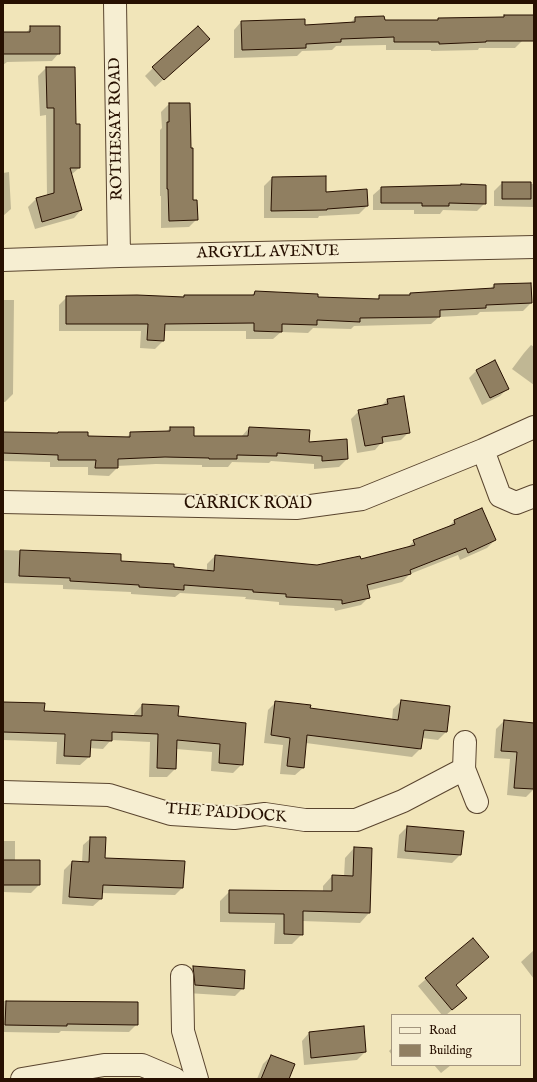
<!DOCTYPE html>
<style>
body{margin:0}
#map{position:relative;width:537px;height:1082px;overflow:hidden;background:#f1e5b9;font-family:"IM FELL English",serif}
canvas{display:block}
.frame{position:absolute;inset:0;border:4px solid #271001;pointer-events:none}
.legend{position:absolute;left:391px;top:1014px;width:130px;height:52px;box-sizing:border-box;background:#f6eed2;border:1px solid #a3957e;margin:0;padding:5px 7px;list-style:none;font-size:12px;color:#271001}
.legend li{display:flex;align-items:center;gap:8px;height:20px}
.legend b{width:20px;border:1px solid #a3957e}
</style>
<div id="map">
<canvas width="537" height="1082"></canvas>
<div class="frame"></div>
<ul class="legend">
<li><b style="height:5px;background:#f6eed2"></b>Road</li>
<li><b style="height:11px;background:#907f61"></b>Building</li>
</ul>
</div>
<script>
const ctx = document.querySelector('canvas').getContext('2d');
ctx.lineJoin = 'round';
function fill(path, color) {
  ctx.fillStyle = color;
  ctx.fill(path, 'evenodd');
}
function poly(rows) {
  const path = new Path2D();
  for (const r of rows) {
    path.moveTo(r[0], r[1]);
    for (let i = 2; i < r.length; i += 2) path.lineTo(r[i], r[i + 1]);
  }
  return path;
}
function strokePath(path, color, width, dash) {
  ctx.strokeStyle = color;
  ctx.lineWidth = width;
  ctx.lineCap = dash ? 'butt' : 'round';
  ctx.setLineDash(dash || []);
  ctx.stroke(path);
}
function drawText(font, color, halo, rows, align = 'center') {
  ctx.font = font + ' "IM FELL English",serif';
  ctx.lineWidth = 4;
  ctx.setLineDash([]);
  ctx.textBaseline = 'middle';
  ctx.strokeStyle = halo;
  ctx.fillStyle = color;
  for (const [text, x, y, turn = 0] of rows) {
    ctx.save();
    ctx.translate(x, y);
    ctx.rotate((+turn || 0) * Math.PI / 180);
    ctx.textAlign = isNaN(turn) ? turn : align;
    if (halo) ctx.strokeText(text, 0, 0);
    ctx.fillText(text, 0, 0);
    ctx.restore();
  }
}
fill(poly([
 [522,16,523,40,515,48,479,48,478,50,431,51,431,50,386,50,386,45,336,46,332,50,302,51,297,56,234,58,234,30,241,22,304,26,350,23,355,18,384,21,438,21,439,19],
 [31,27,59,53,52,61,7,62,3,65,3,33,26,33],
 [201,46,155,87,145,76,153,68],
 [46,68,75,125,79,168,71,175,81,210,74,218,35,229,28,207,36,199,47,196,46,115,40,116,38,76],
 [169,104,197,219,189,227,161,228,161,196,160,196,160,130,162,128,161,112],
 [9,172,11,209,3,216,3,173],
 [272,178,325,193,367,206,359,214,319,216,318,218,264,218,264,186],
 [502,183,534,184,534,207,494,206,494,191],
 [381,188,485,203,477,211,443,210,440,214,414,214,414,210,373,210,373,195],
 [494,285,531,303,523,311,480,312,477,315,439,317,431,324,354,326,351,329,313,328,308,333,281,332,273,339,246,339,246,331,164,331,163,341,155,349,140,348,141,331,59,331,59,305,67,297,182,298,184,296,251,296,255,292,317,298,376,300,380,296,408,296,411,294,490,289],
 [3,300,14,300,13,394,5,402,3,402],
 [531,345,534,347,534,385,512,369,524,353],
 [477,370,508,388,500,396,482,405,469,378],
 [387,400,409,432,401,440,381,443,375,450,357,453,351,419,359,411,380,407],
 [170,428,193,437,241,437,249,428,308,443,347,459,339,467,314,469,314,464,271,461,269,463,232,462,228,467,202,467,202,465,156,464,117,466,117,468,109,476,88,475,88,467,50,467,50,462,3,461,3,433,57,434,58,433,87,437,126,438,131,433,166,432],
 [481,509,495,540,487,548,460,560,458,555,410,574,402,582,367,591,369,597,361,605,335,611,334,608,279,605,279,602,245,599,246,597,180,593,175,597,131,594,131,592,63,589,63,585,3,583,3,550,120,555,120,562,207,571,207,564,215,556,317,566,360,560,406,549,414,541,447,528,454,521],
 [401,701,449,707,446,732,438,740,422,738,420,749,412,757,306,743,303,768,295,775,280,774,283,745,264,743,268,710,276,702,309,709,392,720,393,709],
 [3,703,43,712,134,716,134,714,142,705,177,717,245,724,242,764,233,773,211,771,212,752,176,749,175,769,167,777,149,777,150,742,111,740,103,749,89,748,89,757,80,765,56,764,57,742,3,740],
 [504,721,534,724,534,789,526,797,507,795,510,759,494,758,496,729],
 [407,827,460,855,452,863,397,858,399,835],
 [91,838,104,859,182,888,175,895,101,893,101,899,93,906,62,904,64,870,72,862,82,862,83,845],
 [3,841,15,841,15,861,39,885,31,893,3,892],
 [354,848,369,913,360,923,302,921,302,934,292,944,274,944,275,923,220,922,220,901,230,891,323,892,323,886,332,876,344,877,345,858],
 [534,950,534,979,521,962],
 [193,967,243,988,235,996,187,993,185,975],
 [426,979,455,986,458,1005,446,1015,442,1015,418,986],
 [3,1001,137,1003,137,1024,129,1032,61,1031,59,1033,3,1032],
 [309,1033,365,1052,357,1060,304,1065,302,1041],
 [392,1048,392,1055,389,1051],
 [271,1056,288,1079,257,1079,263,1064],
 [434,1065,451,1065,441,1073]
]), '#0003');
const building = poly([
 [504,15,534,15,534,41,486,41,486,42,439,44,439,42,394,42,394,37,341,39,341,42,306,44,306,48,242,50,241,21,305,19,305,25,355,22,355,17,384,16,385,20,438,20,438,18,504,17,504,15],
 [30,26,60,26,60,54,3,54,3,32,30,32,30,26],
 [198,26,210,39,164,80,152,67,198,26],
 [46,67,75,67,76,124,80,124,80,168,70,168,82,210,42,222,36,198,54,193,54,108,47,108,46,67],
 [169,103,190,103,191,148,193,148,193,200,197,200,198,220,169,221,168,189,167,189,167,122,169,122,169,103],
 [326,176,326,192,367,189,368,206,327,209,327,210,271,211,272,177,326,176],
 [502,182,531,182,531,199,502,199,502,182],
 [461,184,486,185,486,204,449,203,449,206,422,206,422,203,381,203,381,187,461,185,461,184],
 [531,283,532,303,486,305,486,308,440,310,440,317,360,318,360,322,317,320,317,325,282,324,282,332,254,331,254,323,165,324,164,341,147,340,148,324,66,324,66,296,137,295,184,297,184,295,254,295,255,291,318,294,318,297,379,299,379,295,410,295,410,293,494,288,494,284,531,283],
 [495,360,509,389,490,398,476,370,495,360],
 [404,396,410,433,382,437,383,443,365,446,358,410,388,404,387,399,404,396],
 [170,427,194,427,194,436,248,436,249,427,310,430,309,442,347,439,348,459,322,461,322,456,277,453,277,456,237,455,237,459,209,459,209,458,165,457,118,459,118,468,95,468,96,460,58,460,58,455,3,453,3,432,58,433,58,432,88,432,88,436,130,437,130,432,170,431,170,427],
 [482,508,496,540,468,553,466,548,410,570,411,574,367,585,370,598,342,604,342,600,286,597,286,594,253,592,253,590,184,585,184,590,139,587,139,585,70,581,70,578,19,576,20,550,121,554,121,561,174,564,174,567,214,571,215,555,317,565,360,556,361,559,415,545,413,540,455,524,454,520,482,508],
 [401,700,450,706,447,732,424,730,421,749,307,735,304,768,287,766,290,738,271,735,275,701,311,705,310,708,398,720,401,700],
 [3,702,45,703,44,711,142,716,142,704,179,706,178,716,246,723,243,765,219,763,220,744,177,740,176,769,157,768,158,734,112,732,112,741,91,740,90,757,64,756,65,734,3,732,3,702],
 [504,720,534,723,534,789,514,788,517,752,501,751,504,720],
 [407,826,464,831,461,855,405,851,407,826],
 [90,837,106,837,105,858,185,861,183,888,103,885,102,899,69,897,72,861,89,862,90,837],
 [354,847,372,848,370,913,303,911,303,935,284,934,284,914,229,913,229,890,332,891,332,875,353,876,354,847],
 [3,860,40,860,40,885,3,885,3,860],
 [473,938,489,957,456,985,467,998,452,1010,425,978,473,938],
 [193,966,245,970,244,989,195,985,193,966],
 [6,1001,138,1002,138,1025,67,1024,67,1026,5,1025,6,1001],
 [364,1026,366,1052,311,1058,309,1032,364,1026],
 [271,1055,295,1064,289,1079,261,1079,271,1055]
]);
fill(building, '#907f61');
strokePath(building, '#271001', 1);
const minor = poly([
 [115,3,119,256],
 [3,260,119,256,534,247],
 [483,450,500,496,516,503,534,496],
 [3,502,296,508,362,499,483,450,534,427],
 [465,742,464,769,477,802],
 [3,792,109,795,171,814,234,818,265,814,305,820,356,820,403,801,464,769],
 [182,976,183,1031,197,1079],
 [22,1079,104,1065,142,1065,175,1079]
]);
strokePath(minor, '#5a452f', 24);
strokePath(minor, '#f6eed2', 22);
drawText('16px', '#271001', '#f6eed2', [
 ["ROTHESAY ROAD",117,129,-91],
 ["ARGYLL AVENUE",268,253,-1],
 ["CARRICK ROAD",248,505],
 ["THE PADDOCK",226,814,4]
]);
</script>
